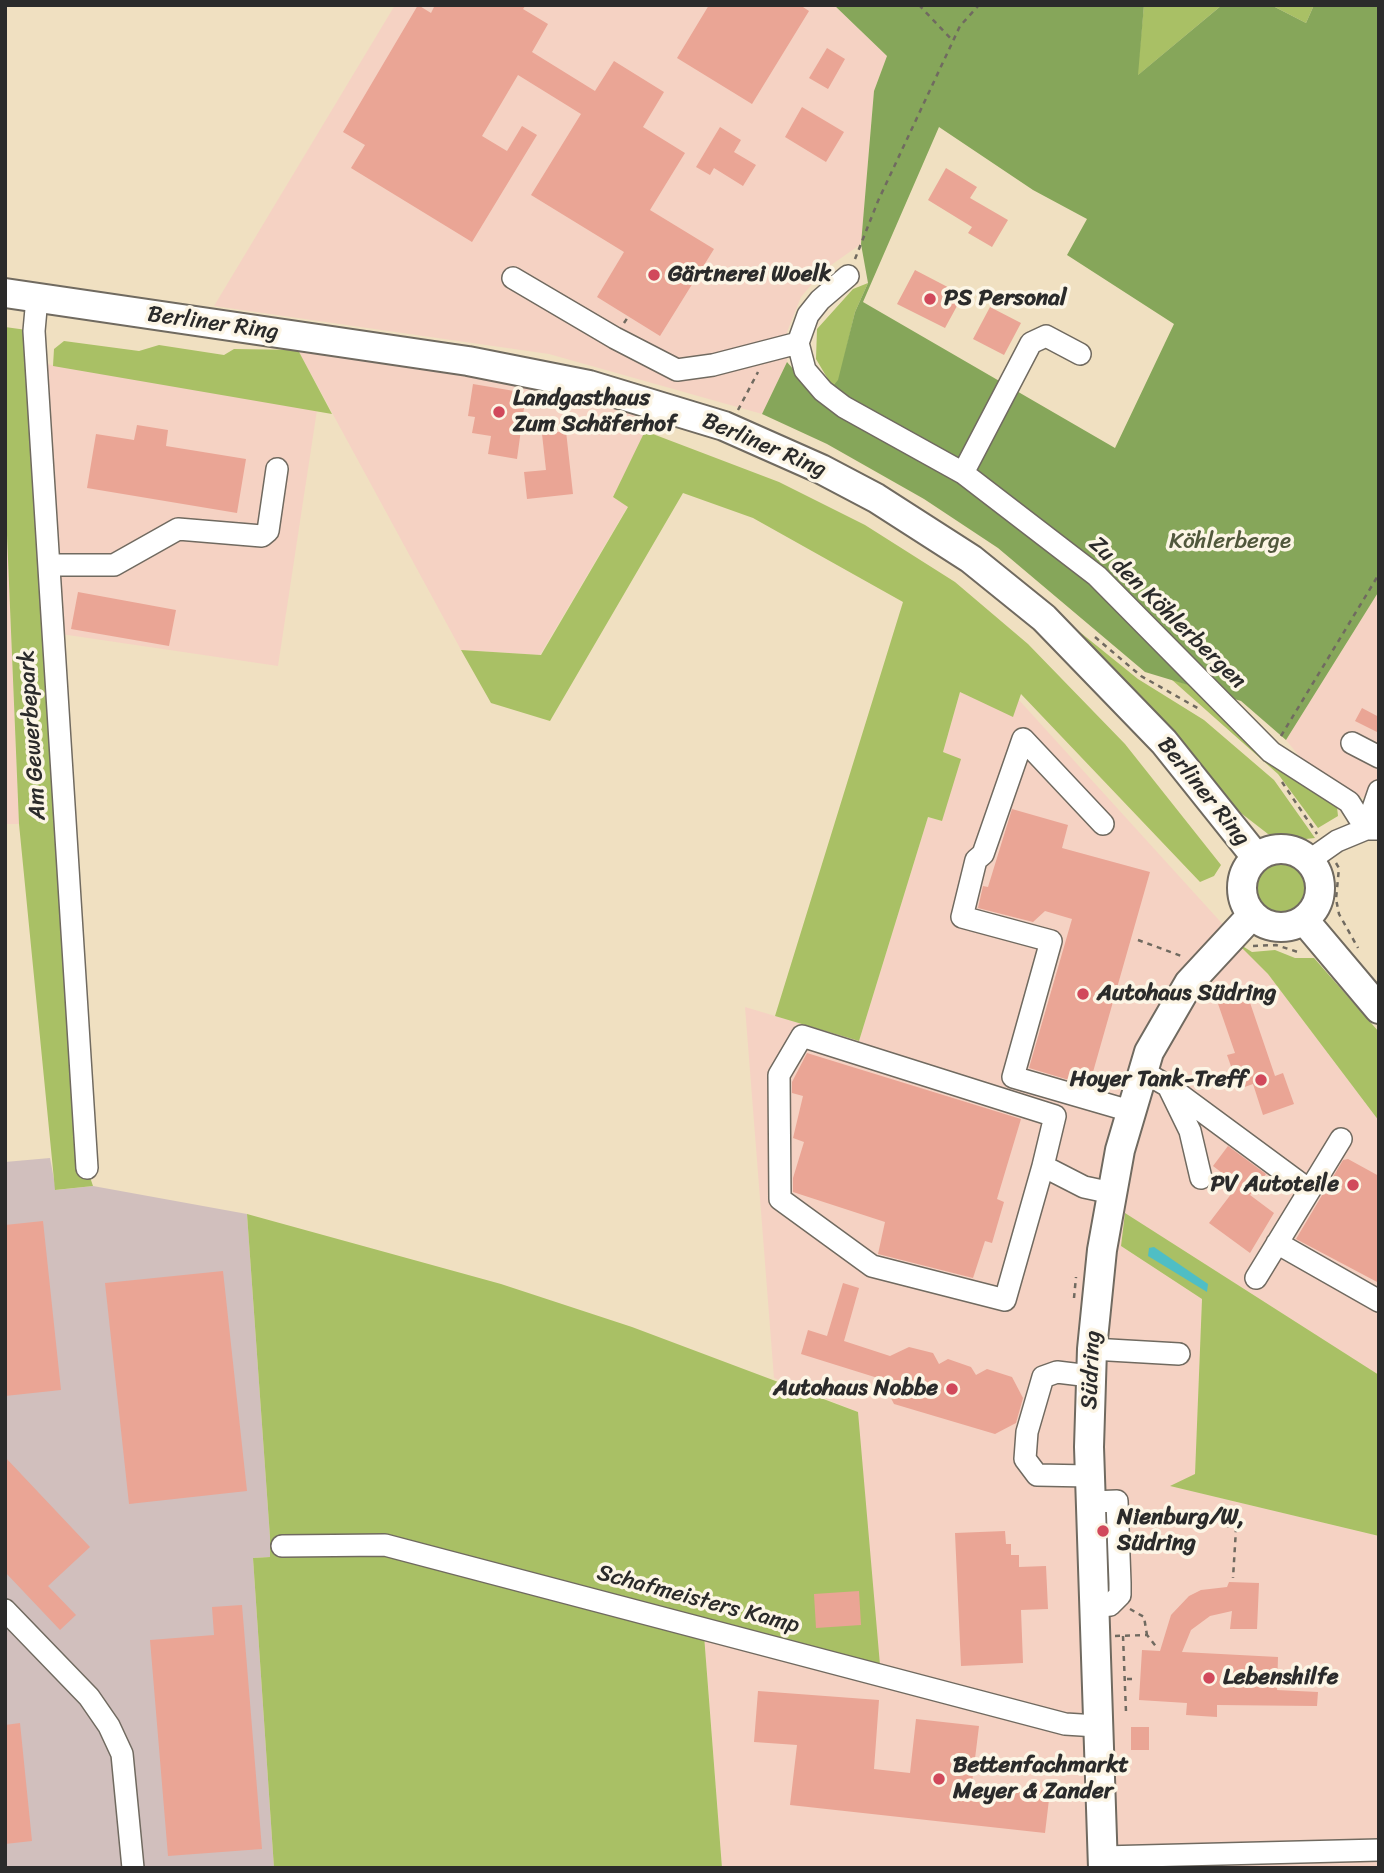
<!DOCTYPE html>
<meta charset="utf-8">
<style>
body{margin:0}
#map{position:relative;width:1384px;height:1873px;overflow:hidden;background:#f0e0c1;font-family:Sriracha,sans-serif}
canvas{display:block}
.frame{position:absolute;inset:0;border:7px solid #2b2b2b;pointer-events:none}
</style>
<div id="map">
<canvas width="1384" height="1873"></canvas>
<div class="frame"></div>
</div>
<script>
const ctx = document.querySelector('canvas').getContext('2d');
ctx.lineJoin = 'round';
function fill(path, color) {
  ctx.fillStyle = color;
  ctx.fill(path, 'evenodd');
}
function poly(rows) {
  const path = new Path2D();
  for (const r of rows) {
    if (r.length === 3) {
      path.moveTo(r[0] + r[2], r[1]);
      path.arc(r[0], r[1], r[2], 0, 2 * Math.PI);
      continue;
    }
    path.moveTo(r[0], r[1]);
    for (let i = 2; i < r.length; i += 2) path.lineTo(r[i], r[i + 1]);
  }
  return path;
}
function strokePath(path, color, width, dash) {
  ctx.strokeStyle = color;
  ctx.lineWidth = width;
  ctx.lineCap = dash ? 'butt' : 'round';
  ctx.setLineDash(dash || []);
  ctx.stroke(path);
}
function drawText(font, color, halo, rows, align = 'center') {
  ctx.font = font + ' Sriracha,sans-serif';
  ctx.lineWidth = 7;
  ctx.setLineDash([]);
  ctx.textBaseline = 'middle';
  ctx.strokeStyle = halo;
  ctx.fillStyle = color;
  for (const [text, x, y, turn = 0] of rows) {
    ctx.save();
    ctx.translate(x, y);
    ctx.rotate((+turn || 0) * Math.PI / 180);
    ctx.textAlign = isNaN(turn) ? turn : align;
    if (halo) ctx.strokeText(text, 0, 0);
    ctx.fillText(text, 0, 0);
    ctx.restore();
  }
}
fill(poly([
 [395,5,834,5,887,56,874,91,861,244,824,270,801,297,787,332,787,362,762,414,549,354,214,306],
 [298,350,484,376,653,417,613,497,628,506,540,655,461,650],
 [46,364,317,410,278,666,61,634],
 [5,487,17,781,19,824,5,824],
 [1379,591,1379,805,1354,794,1299,756,1286,740],
 [960,692,1013,716,1018,699,1268,974,1379,1121,1379,1375,1126,1214,1121,1246,1202,1299,1195,1475,1171,1486,1379,1536,1379,1868,722,1868,703,1621,858,1412,774,1378,745,1007,859,1041,928,817,941,821,960,759,943,752]
]), '#f5d2c3');
fill(poly([
 [50,1158,56,1190,93,1186,247,1214,270,1537,270,1557,253,1558,274,1868,5,1868,5,1162]
]), '#d1bfbd');
fill(poly([
 [1144,5,1222,5,1137,76],
 [1271,5,1314,5,1306,23],
 [868,283,855,312,839,380,832,386,816,359,817,329,853,289],
 [5,327,34,331,87,1168,93,1186,55,1190,19,824,5,487],
 [64,341,139,351,159,345,224,355,234,349,298,350,332,414,53,366,54,349],
 [645,431,779,482,865,525,955,582,1028,644,1125,744,1221,865,1214,876,1200,882,1021,694,1013,717,960,692,943,752,961,759,942,821,928,817,859,1041,775,1016,903,602,753,518,683,493,550,721,491,703,461,650,541,655,628,507,613,497],
 [1045,604,1138,679,1204,720,1274,780,1315,838,1296,840,1268,834,1237,810,1194,758],
 [1171,679,1189,685,1280,769,1337,807,1338,816,1318,828,1278,774],
 [1281,888,30],
 [1236,942,1252,952,1275,950,1295,958,1314,958,1379,1032,1379,1121,1268,974],
 [1125,1213,1379,1375,1379,1536,1170,1486,1195,1474,1202,1299,1121,1246],
 [247,1214,501,1284,632,1327,858,1412,880,1665,703,1622,722,1868,274,1868,253,1558,270,1557,270,1537]
]), '#a9c065');
fill(poly([
 [834,5,1144,5,1138,75,1222,5,1271,5,1306,23,1314,5,1379,5,1379,591,1286,740,1241,701,1145,672,998,548,924,499,827,444,762,414,787,362,820,400,838,380,855,312,868,283,861,244,874,91,887,56],
 [939,127,1033,190,1087,219,1067,255,1174,324,1115,448,863,302]
]), '#86a65a');
fill(poly([
 [1154,1247,1208,1284,1207,1292,1148,1256,1149,1248]
]), '#4fbec5');
fill(poly([
 [418,5,431,13,435,5,526,5,523,9,548,24,532,52,595,91,614,61,664,92,643,127,685,153,650,210,714,249,660,336,597,297,624,252,531,195,581,114,518,75,482,136,507,151,522,126,537,135,472,242,351,168,365,145,343,132],
 [709,5,800,5,809,11,752,104,677,58],
 [827,48,845,59,828,89,809,78],
 [802,107,844,132,826,162,785,137],
 [720,127,741,140,734,152,756,165,743,186,714,168,710,175,696,167],
 [946,168,977,187,970,198,1008,220,992,247,968,233,972,227,928,200],
 [915,270,963,295,945,328,897,304],
 [990,307,1021,323,1004,355,973,339],
 [473,384,526,393,517,459,488,454,491,436,472,433,475,417,468,416],
 [137,425,168,430,166,446,246,459,237,513,87,488,96,434,134,440],
 [566,431,573,494,527,499,524,472,546,470,542,434],
 [78,592,176,610,169,646,71,629],
 [1362,708,1379,717,1379,733,1355,721],
 [1012,809,1068,825,1062,848,1150,872,1089,1086,1029,1068,1072,919,1045,911,1033,922,978,908,983,886,988,887],
 [1245,988,1275,1076,1283,1073,1294,1104,1263,1115,1253,1084,1239,1089,1227,1055,1235,1053,1216,998],
 [807,1053,1021,1119,997,1199,1004,1202,992,1243,985,1241,973,1278,878,1254,885,1222,793,1192,793,1178,804,1142,793,1138,803,1096,792,1093,792,1082],
 [1228,1146,1266,1174,1250,1195,1274,1213,1250,1253,1209,1223,1238,1185,1213,1166],
 [1348,1159,1379,1176,1379,1283,1296,1239,1343,1160],
 [43,1221,61,1390,5,1396,5,1225],
 [223,1271,247,1491,129,1504,105,1283],
 [843,1283,859,1288,844,1341,890,1356,909,1347,933,1353,939,1364,948,1359,971,1367,976,1375,987,1369,1012,1377,1023,1398,1016,1423,995,1434,894,1404,881,1379,801,1354,808,1330,827,1336],
 [5,1457,90,1547,48,1586,76,1615,60,1630,5,1572],
 [1005,1531,1006,1544,1011,1544,1011,1555,1019,1555,1019,1567,1046,1566,1048,1609,1021,1610,1023,1663,961,1666,955,1533],
 [1229,1582,1259,1583,1257,1629,1230,1629,1232,1611,1210,1616,1191,1630,1182,1652,1278,1657,1277,1690,1318,1692,1317,1706,1217,1705,1217,1717,1186,1715,1187,1703,1139,1700,1142,1650,1160,1651,1171,1615,1189,1596,1201,1590,1227,1587],
 [859,1591,861,1625,816,1628,814,1594],
 [242,1605,262,1849,168,1856,150,1640,214,1635,212,1607],
 [758,1691,879,1700,874,1769,910,1773,916,1719,979,1726,972,1783,1050,1791,1045,1833,790,1805,797,1745,754,1742],
 [20,1723,32,1841,5,1844,5,1725],
 [1131,1727,1149,1727,1149,1750,1131,1750]
]), '#eaa595');
const minor = poly([
 [848,276,820,300,808,315,798,343,805,370,823,391,844,407,963,473,1097,576,1271,752,1349,802,1366,829],
 [513,278,615,338,677,370,713,365,798,343],
 [37,298,34,331,87,1168],
 [963,473,1031,343,1046,336,1080,354],
 [49,565,114,565,178,529,262,536,268,531,277,469],
 [1352,743,1379,757],
 [1103,824,1023,739,983,854,976,860,962,917,1051,941,1013,1077,1130,1111],
 [1366,829,1379,791],
 [1310,860,1337,841,1366,829,1377,829],
 [1142,1071,1168,1086,1309,1190],
 [1169,1088,1190,1131,1201,1178],
 [1043,1166,1055,1116,802,1036,779,1075,780,1199,872,1266,1005,1300,1043,1166,1084,1187,1112,1193],
 [1277,1243,1379,1301],
 [1256,1278,1341,1139],
 [1092,1349,1179,1354],
 [1089,1476,1037,1475,1025,1459,1027,1432,1043,1377,1057,1372,1090,1376],
 [1091,1502,1117,1501,1120,1583,1120,1595,1110,1605,1094,1607],
 [282,1546,385,1545,1065,1724,1097,1726],
 [5,1610,89,1697,109,1726,122,1754,133,1868],
 [1103,1857,1379,1850]
]);
const major = poly([
 [5,293,468,361,589,385,724,426,821,469,876,498,971,559,1044,618,1164,742,1256,857],
 [1281,888,39],
 [1304,920,1379,1009],
 [1103,1868,1089,1447,1092,1349,1102,1250,1120,1150,1149,1052,1189,983,1252,915]
]);
strokePath(minor, '#706a60', 24);
strokePath(major, '#706a60', 32);
strokePath(poly([
 [919,5,953,41],
 [855,259,878,201,960,26,979,5],
 [624,323,628,317],
 [738,410,758,372],
 [1095,637,1141,676,1201,710],
 [1281,736,1379,574],
 [1282,782,1317,834],
 [1336,863,1339,868,1336,899,1339,914,1358,948],
 [1138,940,1184,957],
 [1253,946,1276,945,1301,953],
 [1074,1298,1076,1277],
 [1225,1525,1236,1529,1233,1578],
 [1130,1609,1144,1617,1147,1635],
 [1115,1636,1147,1635,1158,1649],
 [1123,1636,1126,1712],
 [1127,1679,1137,1679]
]), '#706a60', 2.5, [5, 5]);
strokePath(minor, '#fff', 21);
strokePath(major, '#fff', 28);
for (const [x, y, r, color] of [
 [654,275,7,"#d1495b"],
 [930,299,7,"#d1495b"],
 [499,412,7,"#d1495b"],
 [1083,994,7,"#d1495b"],
 [1261,1080,7,"#d1495b"],
 [1353,1185,7,"#d1495b"],
 [952,1389,7,"#d1495b"],
 [1103,1531,7,"#d1495b"],
 [1209,1678,7,"#d1495b"],
 [939,1779,7,"#d1495b"]
]) {
  const dot = new Path2D();
  dot.arc(x, y, r, 0, 2 * Math.PI);
  ctx.fillStyle = color;
  ctx.fill(dot);
  strokePath(dot, '#fcf5e5', 2.5);
}
drawText('bold 23px', '#2b2b2b', '#fcf5e5', [
 ["Gärtnerei Woelk",668,275],
 ["PS Personal",944,299],
 ["Landgasthaus",513,399],
 ["Zum Schäferhof",513,425],
 ["Autohaus Südring",1097,994],
 ["Hoyer Tank-Treff",1247,1080,"right"],
 ["PV Autoteile",1339,1185,"right"],
 ["Autohaus Nobbe",938,1389,"right"],
 ["Nienburg/W,",1117,1518],
 ["Südring",1117,1544],
 ["Lebenshilfe",1223,1678],
 ["Bettenfachmarkt",953,1766],
 ["Meyer & Zander",953,1792]
], 'left');
drawText('23px', '#2b2b2b', '#fcf5e5', [
 ["Berliner Ring",213,324,8],
 ["Berliner Ring",764,446,23],
 ["Zu den Köhlerbergen",1167,613,44],
 ["Am Gewerbepark",33,735,-94],
 ["Berliner Ring",1203,792,51],
 ["Südring",1092,1370,-87],
 ["Schafmeisters Kamp",698,1600,15]
]);
drawText('23px', '#51583c', '#fcf5e5', [
 ["Köhlerberge",1230,542]
]);
</script>
